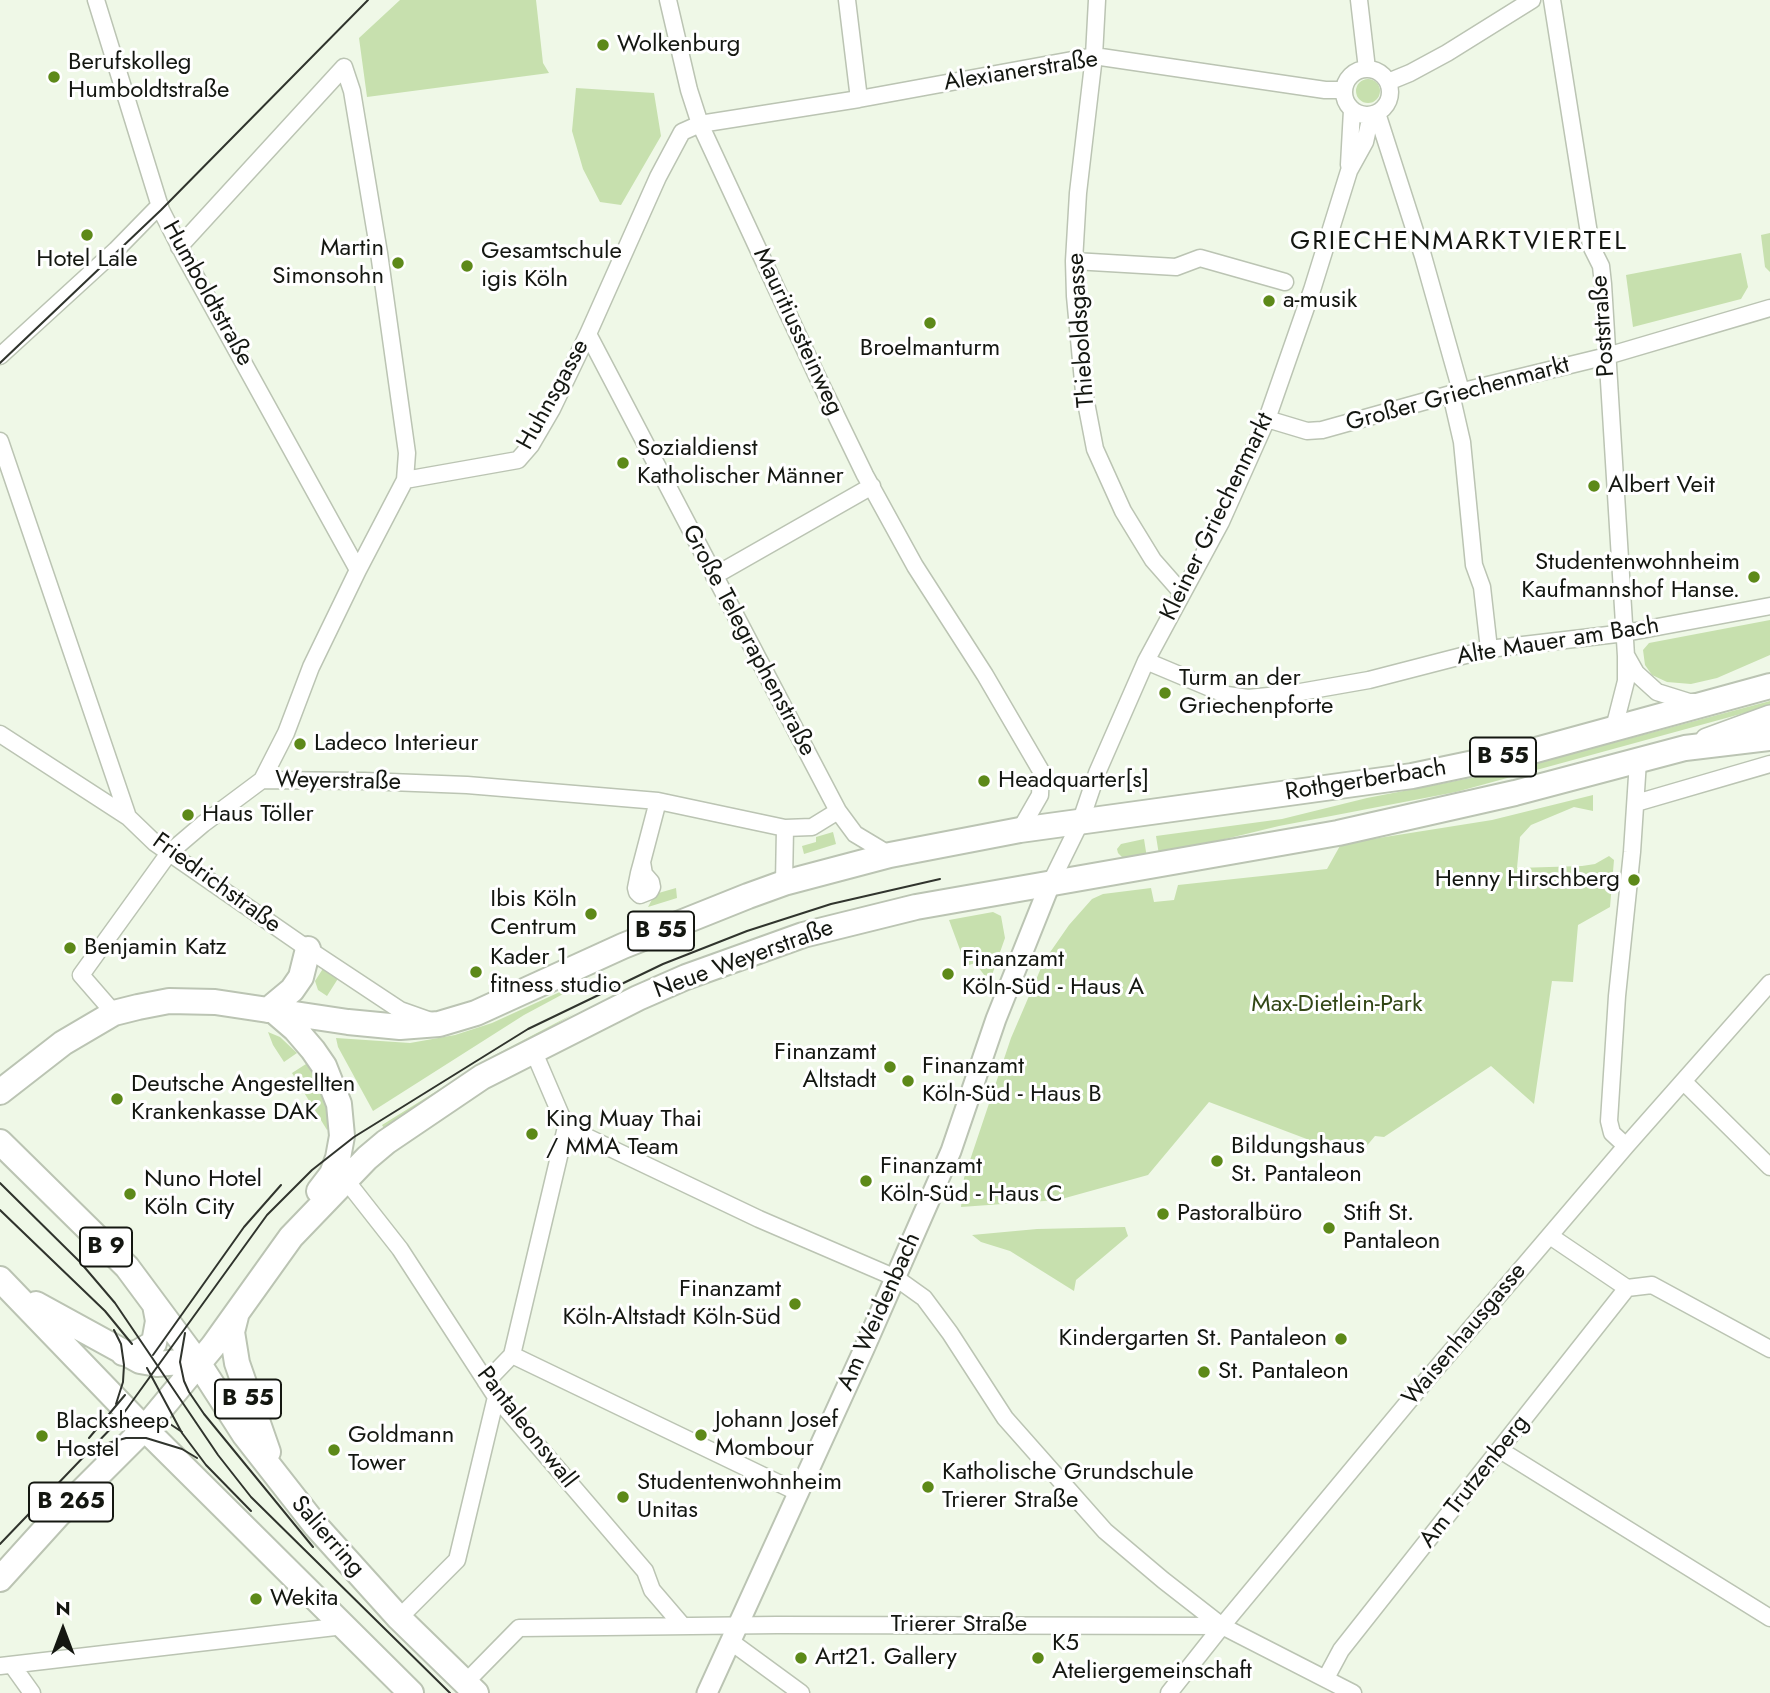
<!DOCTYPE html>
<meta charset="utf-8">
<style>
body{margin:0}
#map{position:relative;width:1770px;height:1693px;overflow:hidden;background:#eff8e7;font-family:Jost,sans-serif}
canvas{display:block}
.north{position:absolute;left:28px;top:1595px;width:70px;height:70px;-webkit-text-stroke:5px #fff;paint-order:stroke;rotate:0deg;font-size:19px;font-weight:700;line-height:28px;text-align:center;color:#141711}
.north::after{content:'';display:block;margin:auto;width:24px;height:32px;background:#141711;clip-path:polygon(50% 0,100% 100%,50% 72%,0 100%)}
</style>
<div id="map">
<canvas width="1770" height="1693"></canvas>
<div class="north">N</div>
</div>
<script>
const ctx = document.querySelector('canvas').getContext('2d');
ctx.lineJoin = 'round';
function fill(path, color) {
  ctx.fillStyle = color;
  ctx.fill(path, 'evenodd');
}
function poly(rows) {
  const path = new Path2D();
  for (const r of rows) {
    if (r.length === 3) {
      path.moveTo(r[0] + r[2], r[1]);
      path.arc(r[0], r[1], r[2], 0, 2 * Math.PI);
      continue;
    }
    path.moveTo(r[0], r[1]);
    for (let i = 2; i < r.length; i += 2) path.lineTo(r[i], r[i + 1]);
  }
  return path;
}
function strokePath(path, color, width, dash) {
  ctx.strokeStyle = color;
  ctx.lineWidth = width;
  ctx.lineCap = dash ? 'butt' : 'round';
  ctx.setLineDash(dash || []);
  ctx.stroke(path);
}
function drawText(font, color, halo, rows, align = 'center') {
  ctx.font = font + ' Jost,sans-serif';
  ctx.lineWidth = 6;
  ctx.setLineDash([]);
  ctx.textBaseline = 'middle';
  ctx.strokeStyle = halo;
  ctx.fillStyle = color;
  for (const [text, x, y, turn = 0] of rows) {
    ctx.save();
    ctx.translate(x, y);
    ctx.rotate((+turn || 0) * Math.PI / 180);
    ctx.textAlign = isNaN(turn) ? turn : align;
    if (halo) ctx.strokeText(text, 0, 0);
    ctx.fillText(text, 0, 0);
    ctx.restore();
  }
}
fill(poly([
 [400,0,536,0,543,63,549,73,367,97,359,38],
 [1368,91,12],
 [576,88,654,93,661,136,621,205,600,202,583,169,572,131],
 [1770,233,1770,272,1765,267,1761,235],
 [1741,253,1748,287,1741,299,1633,327,1626,275],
 [1770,620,1770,655,1717,678,1691,684,1667,682,1652,675,1645,665,1643,650,1649,643],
 [1770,701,1770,706,1456,792,1279,826,1159,855,1156,836,1282,819,1367,798,1507,771],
 [1593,795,1593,811,1574,807,1531,825,1520,837,1517,868,1582,866,1595,864,1609,856,1614,860,1610,907,1578,925,1573,982,1552,981,1534,1104,1491,1066,1384,1137,1375,1136,1360,1154,1312,1141,1209,1102,1148,1175,1058,1200,961,1207,964,1178,1011,1038,1044,961,1069,925,1092,899,1103,894,1151,888,1154,902,1174,900,1178,885,1327,869,1341,844,1492,820],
 [833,832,836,844,804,854,802,846,816,842,816,837],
 [1144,839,1147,858,1123,858,1118,853,1117,849,1121,844],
 [676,888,677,898,648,907,655,894],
 [993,912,1001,916,1005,938,992,975,985,976,975,963,966,966,949,920],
 [324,967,339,977,327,996,318,990,315,981],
 [562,991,565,993,524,1015,373,1111,338,1047,336,1038,410,1043,455,1035,492,1023],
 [575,1013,463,1078,385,1130,382,1125,493,1056],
 [268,1032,280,1037,297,1053,284,1062,273,1045],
 [306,1064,316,1076,325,1093,331,1127,327,1130,292,1073],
 [1125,1227,1128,1236,1076,1280,1074,1291,1010,1251,981,1242,972,1235,1037,1229]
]), '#c7e0ae');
const minor = poly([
 [96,0,161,210,185,257,358,570],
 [668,0,689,90,700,124,817,376,865,475,915,566,985,675,1041,771,1040,795,1020,830],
 [847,0,859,99],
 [1097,0,1094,56,1078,193,1074,261,1075,296,1084,392,1095,449,1123,511,1153,560,1182,593],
 [1359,0,1367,69],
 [1552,0,1591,246,1601,266,1603,284,1626,656,1626,681,1614,728],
 [1367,92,23],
 [1388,82,1410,73,1447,53,1532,0],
 [1377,113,1423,256,1461,391],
 [1349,165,1352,110],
 [179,247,344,67,352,91,379,253,407,453,405,480,358,570,311,667,286,733,262,780],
 [1074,261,1176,267,1200,258,1285,282],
 [588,334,838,811,855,834,890,855],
 [0,356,116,250,160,205],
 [1451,394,1462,442,1474,565,1482,587,1489,649],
 [1267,419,1307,431,1322,430,1451,394,1607,356,1770,308],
 [0,441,128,817],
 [405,480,518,460,531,445,552,409,588,334,658,177,682,132,700,124,859,99,1094,56,1325,90,1343,90],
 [714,576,872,486],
 [1627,657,1636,673,1657,692,1689,702,1698,702],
 [1146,661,1227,695,1248,698,1289,694,1369,680,1489,649,1625,633,1770,606],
 [0,734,128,817,155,843,308,949,400,1010,431,1021],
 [1636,803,1770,764],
 [642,862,644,874,651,882,652,887,650,891,640,895,637,892,636,888,639,873,642,862,658,801],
 [784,883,785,828],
 [1050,884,1080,823,1097,773,1146,661,1221,522,1267,419,1312,290,1349,171,1365,142,1371,115],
 [114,1013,81,975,169,853,203,824,262,780,364,781,467,785,658,801,785,828,812,827,838,811],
 [533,1050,566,1127,759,1219,896,1278,924,1298,950,1333,1005,1418,1105,1531,1163,1580,1222,1626,1353,1693],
 [1684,1082,1770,1167],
 [1626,1146,1612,1133,1609,1121,1617,996,1632,852,1638,761],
 [345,1179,400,1249,496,1397,645,1571,652,1590,682,1625],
 [1550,1236,1627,1288,1652,1285,1770,1349],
 [512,1355,797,1492],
 [486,1382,512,1355,566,1127],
 [1500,1450,1770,1618],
 [399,1618,457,1560,496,1397],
 [730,1641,801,1693],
 [12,1665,32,1693],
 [0,1666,344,1626],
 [1326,1678,1341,1650,1627,1288],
 [465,1683,519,1628,777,1625,1222,1626],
 [1169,1693,1222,1626,1418,1390,1626,1146,1770,983]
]);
const tertiary = poly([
 [707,1693,864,1349,951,1151,996,1019,1050,884]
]);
const secondary = poly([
 [1707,740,1770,717]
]);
const primary = poly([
 [268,1010,292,990,301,977,308,949],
 [274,1011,295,1029,313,1050,324,1066,339,1104,342,1136,338,1158,332,1174,319,1191],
 [0,1092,63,1043,114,1013,138,1007,169,1001,215,1002,348,1022,400,1027,439,1024,476,1013,623,946,748,896,784,883,890,855,1020,830,1412,776,1536,750,1770,686],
 [0,1142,127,1267,199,1364,244,1434,316,1526,399,1618,476,1693],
 [0,1279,133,1417,411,1693],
 [36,1304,140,1361,157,1364,180,1362,199,1364],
 [236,1316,232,1332,237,1363,268,1452],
 [123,1353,135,1354,154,1343,158,1321,155,1305],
 [0,1579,58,1515,145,1428,213,1346,291,1237,367,1158,386,1142,482,1077,638,998,686,977,803,935,916,907,1338,833,1515,793,1685,748,1770,738]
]);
strokePath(minor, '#bbc4b3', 19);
strokePath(tertiary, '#bbc4b3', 23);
strokePath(secondary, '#bbc4b3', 26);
strokePath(primary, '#bbc4b3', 28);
strokePath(minor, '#fff', 16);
strokePath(tertiary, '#fff', 19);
strokePath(secondary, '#fff', 23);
strokePath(primary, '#fff', 24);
strokePath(poly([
 [0,363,161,210,368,0],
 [0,1183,80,1262,115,1303,218,1455,251,1497,450,1693],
 [0,1210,105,1311,132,1344],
 [114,1330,121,1344,124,1365,123,1382,116,1404],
 [185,1333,180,1362,184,1381,189,1392,204,1414,313,1547],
 [153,1355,244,1227,281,1185],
 [147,1368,182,1433,206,1465,251,1511],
 [116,1422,133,1417,152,1418,170,1424,182,1432],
 [89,1438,125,1395],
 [98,1446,126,1438,146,1438,182,1449,197,1458],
 [0,1544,118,1421,267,1215,312,1170,354,1137,528,1029,663,964,747,931,831,904,940,879]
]), '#30342d', 2);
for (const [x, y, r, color] of [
 [603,45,7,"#5d8919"],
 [54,77,7,"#5d8919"],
 [87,235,7,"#5d8919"],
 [398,263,7,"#5d8919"],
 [467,266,7,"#5d8919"],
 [1269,301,7,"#5d8919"],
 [930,323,7,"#5d8919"],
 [623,463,7,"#5d8919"],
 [1594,486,7,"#5d8919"],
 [1754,577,7,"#5d8919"],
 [1165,693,7,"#5d8919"],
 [300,744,7,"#5d8919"],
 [984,781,7,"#5d8919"],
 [188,815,7,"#5d8919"],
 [1634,880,7,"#5d8919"],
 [591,914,7,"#5d8919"],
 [70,948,7,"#5d8919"],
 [476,972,7,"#5d8919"],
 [948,974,7,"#5d8919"],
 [890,1067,7,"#5d8919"],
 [908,1081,7,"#5d8919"],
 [117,1099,7,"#5d8919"],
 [532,1134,7,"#5d8919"],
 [1217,1161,7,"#5d8919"],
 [866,1181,7,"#5d8919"],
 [130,1194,7,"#5d8919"],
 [1163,1214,7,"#5d8919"],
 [1329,1228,7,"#5d8919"],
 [795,1304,7,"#5d8919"],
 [1341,1339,7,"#5d8919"],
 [1204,1372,7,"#5d8919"],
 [701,1435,7,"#5d8919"],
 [42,1436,7,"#5d8919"],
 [334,1450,7,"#5d8919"],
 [928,1487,7,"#5d8919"],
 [623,1497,7,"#5d8919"],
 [256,1599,7,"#5d8919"],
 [801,1658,7,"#5d8919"],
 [1038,1658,7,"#5d8919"]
]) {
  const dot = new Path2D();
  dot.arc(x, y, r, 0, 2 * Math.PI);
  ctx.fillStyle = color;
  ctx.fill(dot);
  strokePath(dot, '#fff', 2.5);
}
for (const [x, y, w] of [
 [1503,757,66],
 [661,931,66],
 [106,1247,52],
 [248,1399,66],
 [71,1502,84]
]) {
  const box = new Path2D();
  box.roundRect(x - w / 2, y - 19.5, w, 39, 5);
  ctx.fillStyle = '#fff';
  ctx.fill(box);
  strokePath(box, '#141711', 2);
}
drawText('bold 23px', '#141711', null, [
 ["B 55",1503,757],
 ["B 55",661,931],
 ["B 9",106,1247],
 ["B 55",248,1399],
 ["B 265",71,1502]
]);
drawText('24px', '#141711', '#fff', [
 ["Wolkenburg",617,45],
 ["Berufskolleg",68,63],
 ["Humboldtstraße",68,91],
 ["Martin",384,249,"right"],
 ["Simonsohn",384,277,"right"],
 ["Gesamtschule",481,252],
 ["igis Köln",481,280],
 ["Hotel Lale",87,260,"center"],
 ["a-musik",1283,301],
 ["Broelmanturm",930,349,"center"],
 ["Sozialdienst",637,449],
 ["Katholischer Männer",637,477],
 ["Albert Veit",1608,486],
 ["Studentenwohnheim",1740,563,"right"],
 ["Kaufmannshof Hanse.",1740,591,"right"],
 ["Turm an der",1179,679],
 ["Griechenpforte",1179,707],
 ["Ladeco Interieur",314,744],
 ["Headquarter[s]",998,781],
 ["Haus Töller",202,815],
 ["Henny Hirschberg",1620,880,"right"],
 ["Ibis Köln",577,900,"right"],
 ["Centrum",577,928,"right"],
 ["Benjamin Katz",84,948],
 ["Kader 1",490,958],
 ["fitness studio",490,986],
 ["Finanzamt",962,960],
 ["Köln-Süd - Haus A",962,988],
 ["Finanzamt",876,1053,"right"],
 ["Altstadt",876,1081,"right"],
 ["Finanzamt",922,1067],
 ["Köln-Süd - Haus B",922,1095],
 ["Deutsche Angestellten",131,1085],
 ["Krankenkasse DAK",131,1113],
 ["King Muay Thai",546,1120],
 ["/ MMA Team",546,1148],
 ["Bildungshaus",1231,1147],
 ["St. Pantaleon",1231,1175],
 ["Finanzamt",880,1167],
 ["Köln-Süd - Haus C",880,1195],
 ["Nuno Hotel",144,1180],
 ["Köln City",144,1208],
 ["Pastoralbüro",1177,1214],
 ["Stift St.",1343,1214],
 ["Pantaleon",1343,1242],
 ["Finanzamt",781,1290,"right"],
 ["Köln-Altstadt Köln-Süd",781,1318,"right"],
 ["Kindergarten St. Pantaleon",1327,1339,"right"],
 ["St. Pantaleon",1218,1372],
 ["Johann Josef",715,1421],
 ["Mombour",715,1449],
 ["Blacksheep",56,1422],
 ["Hostel",56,1450],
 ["Goldmann",348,1436],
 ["Tower",348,1464],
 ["Katholische Grundschule",942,1473],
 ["Trierer Straße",942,1501],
 ["Studentenwohnheim",637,1483],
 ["Unitas",637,1511],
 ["Wekita",270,1599],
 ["K5",1052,1644],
 ["Ateliergemeinschaft",1052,1672],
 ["Art21. Gallery",815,1658]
], 'left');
drawText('24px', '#141711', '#fff', [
 ["Alexianerstraße",1021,72,-9],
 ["Humboldtstraße",207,294,61],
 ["Poststraße",1604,326,-94],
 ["Thieboldsgasse",1082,330,-94],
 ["Mauritiussteinweg",797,332,65],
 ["Huhnsgasse",554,395,-61],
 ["Großer Griechenmarkt",1458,395,-15],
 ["Kleiner Griechenmarkt",1218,517,-64],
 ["Große Telegraphenstraße",748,641,62],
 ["Alte Mauer am Bach",1558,642,-9],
 ["Rothgerberbach",1366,781,-9],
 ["Weyerstraße",338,782,1],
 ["Friedrichstraße",216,884,36],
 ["Neue Weyerstraße",744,960,-20],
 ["Am Weidenbach",880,1312,-66],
 ["Waisenhausgasse",1465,1335,-50],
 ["Pantaleonswall",526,1428,52],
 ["Am Trutzenberg",1475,1482,-52],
 ["Salierring",327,1537,49],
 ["Trierer Straße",959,1625]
]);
drawText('24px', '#324716', '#fff', [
 ["Max-Dietlein-Park",1337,1005]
]);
ctx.letterSpacing = '2px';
drawText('26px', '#141711', '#fff', [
 ["GRIECHENMARKTVIERTEL",1459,243]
]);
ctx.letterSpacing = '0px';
</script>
